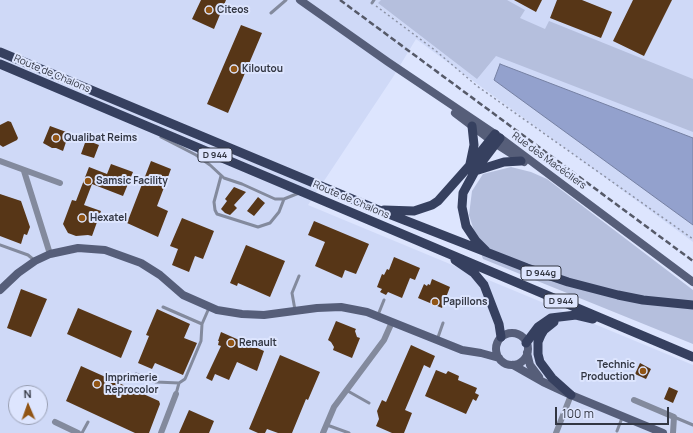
<!DOCTYPE html>
<meta charset="utf-8">
<style>
body{margin:0}
#map{position:relative;width:693px;height:433px;overflow:hidden;background:#dde5fe;font-family:Manrope,sans-serif}
canvas{display:block}
.north{position:absolute;left:8px;top:385px;width:40px;height:40px;box-sizing:border-box;background:#dde5fe;border:1px solid #999fb3;border-radius:50%;rotate:358deg;font-size:11px;font-weight:700;line-height:16px;text-align:center;color:#323642}
.north::after{content:'';display:block;margin:auto;width:14px;height:18px;background:#915515;clip-path:polygon(50% 0,100% 100%,50% 72%,0 100%)}
.scale{position:absolute;left:555px;top:407px;width:114px;height:18px;box-sizing:border-box;border:2px solid #323642;border-top:0;padding-left:5px;font-size:12px;line-height:14px;white-space:nowrap;color:#323642;-webkit-text-stroke:3px #dde5fe;paint-order:stroke}
</style>
<div id="map">
<canvas width="693" height="433"></canvas>
<div class="north">N</div>
<div class="scale">100 m</div>
</div>
<script>
const ctx = document.querySelector('canvas').getContext('2d');
ctx.lineJoin = 'round';
function fill(path, color) {
  ctx.fillStyle = color;
  ctx.fill(path, 'evenodd');
}
function poly(rows) {
  const path = new Path2D();
  for (const r of rows) {
    if (r.length === 3) {
      path.moveTo(r[0] + r[2], r[1]);
      path.arc(r[0], r[1], r[2], 0, 2 * Math.PI);
      continue;
    }
    path.moveTo(r[0], r[1]);
    for (let i = 2; i < r.length; i += 2) path.lineTo(r[i], r[i + 1]);
  }
  return path;
}
function strokePath(path, color, width, dash) {
  ctx.strokeStyle = color;
  ctx.lineWidth = width;
  ctx.lineCap = dash ? 'butt' : 'round';
  ctx.setLineDash(dash || []);
  ctx.stroke(path);
}
function drawText(font, color, halo, rows, align = 'center') {
  ctx.font = font + ' Manrope,sans-serif';
  ctx.lineWidth = 4;
  ctx.setLineDash([]);
  ctx.textBaseline = 'middle';
  ctx.strokeStyle = halo;
  ctx.fillStyle = color;
  for (const [text, x, y, turn = 0] of rows) {
    ctx.save();
    ctx.translate(x, y);
    ctx.rotate((+turn || 0) * Math.PI / 180);
    ctx.textAlign = isNaN(turn) ? turn : align;
    if (halo) ctx.strokeText(text, 0, 0);
    ctx.fillText(text, 0, 0);
    ctx.restore();
  }
}
fill(poly([
 [0,0,693,0,693,242,416,39,393,77,308,205,693,365,693,433,0,433],
 [16,393,40,393,40,417,16,417]
]), '#cfd9f7');
fill(poly([
 [381,0,507,0,525,10,520,18,545,29,549,21,693,79,693,132,496,56,477,79,378,3],
 [511,167,531,172,547,179,693,290,693,344,483,259,469,215,472,191,483,174]
]), '#b5bfdd');
const water = poly([
 [500,64,693,138,693,225,494,80,500,64]
]);
fill(water, '#93a1cd');
strokePath(water, '#7681a3', 1);
fill(poly([
 [201,0,226,0,214,29,192,19],
 [514,0,542,0,536,12],
 [557,0,582,0,612,12,601,38,550,18],
 [633,0,672,0,644,56,613,41],
 [241,25,262,33,228,113,207,104],
 [8,121,11,122,18,138,17,140,3,147,0,145,0,125],
 [50,126,69,133,63,151,56,148,52,148,43,143],
 [86,140,99,145,94,158,81,154],
 [151,161,171,169,157,206,168,211,158,237,127,223],
 [111,164,133,172,123,196,92,184,84,205,101,211,92,236,88,235,76,236,68,233,63,224,72,200,76,201,89,167,107,174],
 [234,187,246,192,234,205,237,208,230,215,225,213,221,209,227,201,225,199],
 [0,194,21,201,30,227,27,235,24,234,21,244,0,236],
 [258,197,265,203,254,216,247,211],
 [182,218,214,231,203,259,195,256,189,272,172,265,178,249,170,246],
 [314,221,369,244,356,274,345,270,342,278,315,266,325,242,308,235],
 [246,245,285,261,270,297,238,283,237,286,230,283],
 [394,257,420,268,415,280,410,278,402,298,388,292,386,295,380,292,382,289,377,287,382,274,384,275,387,269,389,270],
 [432,279,450,287,442,308,418,298,424,284,427,286,428,284,430,285],
 [21,289,47,299,31,337,7,328],
 [78,308,132,331,121,358,67,334],
 [157,309,190,324,184,338,197,343,183,375,155,363,152,369,138,363,149,336,146,335],
 [336,321,356,329,355,331,357,337,360,338,352,358,333,350,334,347,331,342,328,340],
 [221,332,264,351,257,371,237,362,229,380,215,374,212,381,206,378,221,346,218,345,219,341,218,341],
 [411,345,435,356,430,368,424,365,405,410,412,413,404,433,392,433,376,426,379,419,377,411,382,400,386,402],
 [280,355,320,372,308,400,306,399,292,433,278,433,267,429,265,433,258,433,249,429],
 [640,363,651,369,646,379,635,374],
 [81,366,159,401,160,404,149,433,135,433,66,401],
 [436,370,446,374,448,371,459,376,458,380,477,388,475,393,479,395,476,401,473,399,466,414,425,396],
 [669,387,678,391,673,403,664,399],
 [189,410,214,421,209,433,179,433]
]), '#573617');
strokePath(poly([
 [376,6,436,51,477,86,693,239]
]), '#8b91a4', 1.5, [2, 3]);
strokePath(poly([
 [372,3,374,0],
 [271,13,286,0],
 [161,137,196,155,210,165,224,178,242,184,275,199,284,199,299,193],
 [221,176,214,202,215,210,217,214,258,227,270,223,279,212,284,199],
 [0,245,28,255,34,260],
 [163,307,202,324],
 [295,310,292,293,299,276],
 [378,315,384,300],
 [437,340,443,323],
 [136,374,156,382,179,383,185,379,201,341,202,324,209,308],
 [346,390,369,403],
 [176,394,179,383],
 [674,417,693,425],
 [327,425,349,433],
 [617,431,622,418],
 [82,433,88,422]
]), '#838a9d', 3);
strokePath(poly([
 [0,161,60,183],
 [24,171,50,254],
 [634,400,674,417,673,433],
 [55,422,78,433],
 [161,433,176,394],
 [323,433,334,407,384,340,392,322],
 [556,433,571,395]
]), '#838a9d', 6);
strokePath(poly([
 [300,0,388,62,495,134,693,282],
 [455,113,496,144,524,162],
 [0,290,18,273,35,261,50,254,78,248,105,250,141,263,160,275,183,295,217,310,242,314,264,315,317,308,341,307,367,312,462,350,481,353,499,358],
 [512,349,16],
 [527,353,530,365,539,377],
 [513,365,543,382,571,395,663,433]
]), '#565e79', 8);
strokePath(poly([
 [0,52,376,209,527,268,568,282,618,295,643,300,693,305],
 [0,64,693,357],
 [470,164,474,145,472,126],
 [475,171,504,162,521,161],
 [384,210,414,211,432,205,438,201,470,165,495,134],
 [486,251,476,241,466,226,462,207,463,193,475,171,500,138],
 [455,260,474,273,484,285,499,324,501,337],
 [554,322,544,330,541,335,538,342,538,354,540,362,552,378,571,395],
 [526,343,538,327,551,318,576,315,593,319]
]), '#36405f', 9);
strokePath(poly([
 [340,0,693,261]
]), '#555968', 2.5, [6, 3]);
for (const [x, y, r, color] of [
 [209,10,4,"#915515"],
 [234,69,4,"#915515"],
 [56,138,4,"#915515"],
 [88,181,4,"#915515"],
 [82,218,4,"#915515"],
 [435,302,4,"#915515"],
 [231,343,4,"#915515"],
 [643,371,4,"#915515"],
 [97,384,4,"#915515"]
]) {
  const dot = new Path2D();
  dot.arc(x, y, r, 0, 2 * Math.PI);
  ctx.fillStyle = color;
  ctx.fill(dot);
  strokePath(dot, '#dde5fe', 1.5);
}
for (const [x, y, w] of [
 [215,155,34],
 [541,273,40],
 [561,301,34]
]) {
  const box = new Path2D();
  box.roundRect(x - w / 2, y - 7, w, 14, 3);
  ctx.fillStyle = '#dde5fe';
  ctx.fill(box);
  strokePath(box, '#323642', 1);
}
drawText('bold 9px', '#323642', null, [
 ["D 944",215,155],
 ["D 944g",541,273],
 ["D 944",561,301]
]);
drawText('bold 10px', '#323642', '#dde5fe', [
 ["Citeos",217,10],
 ["Kiloutou",242,69],
 ["Qualibat Reims",64,138],
 ["Samsic Facility",96,181],
 ["Hexatel",90,218],
 ["Papillons",443,302],
 ["Renault",239,343],
 ["Technic",635,365,"right"],
 ["Production",635,377,"right"],
 ["Imprimerie",105,378],
 ["Reprocolor",105,390]
], 'left');
drawText('10px', '#323642', '#dde5fe', [
 ["Route de Chalons",52,74,23],
 ["Rue des Macécliers",549,161,36],
 ["Route de Chalons",351,200,23]
]);
</script>
